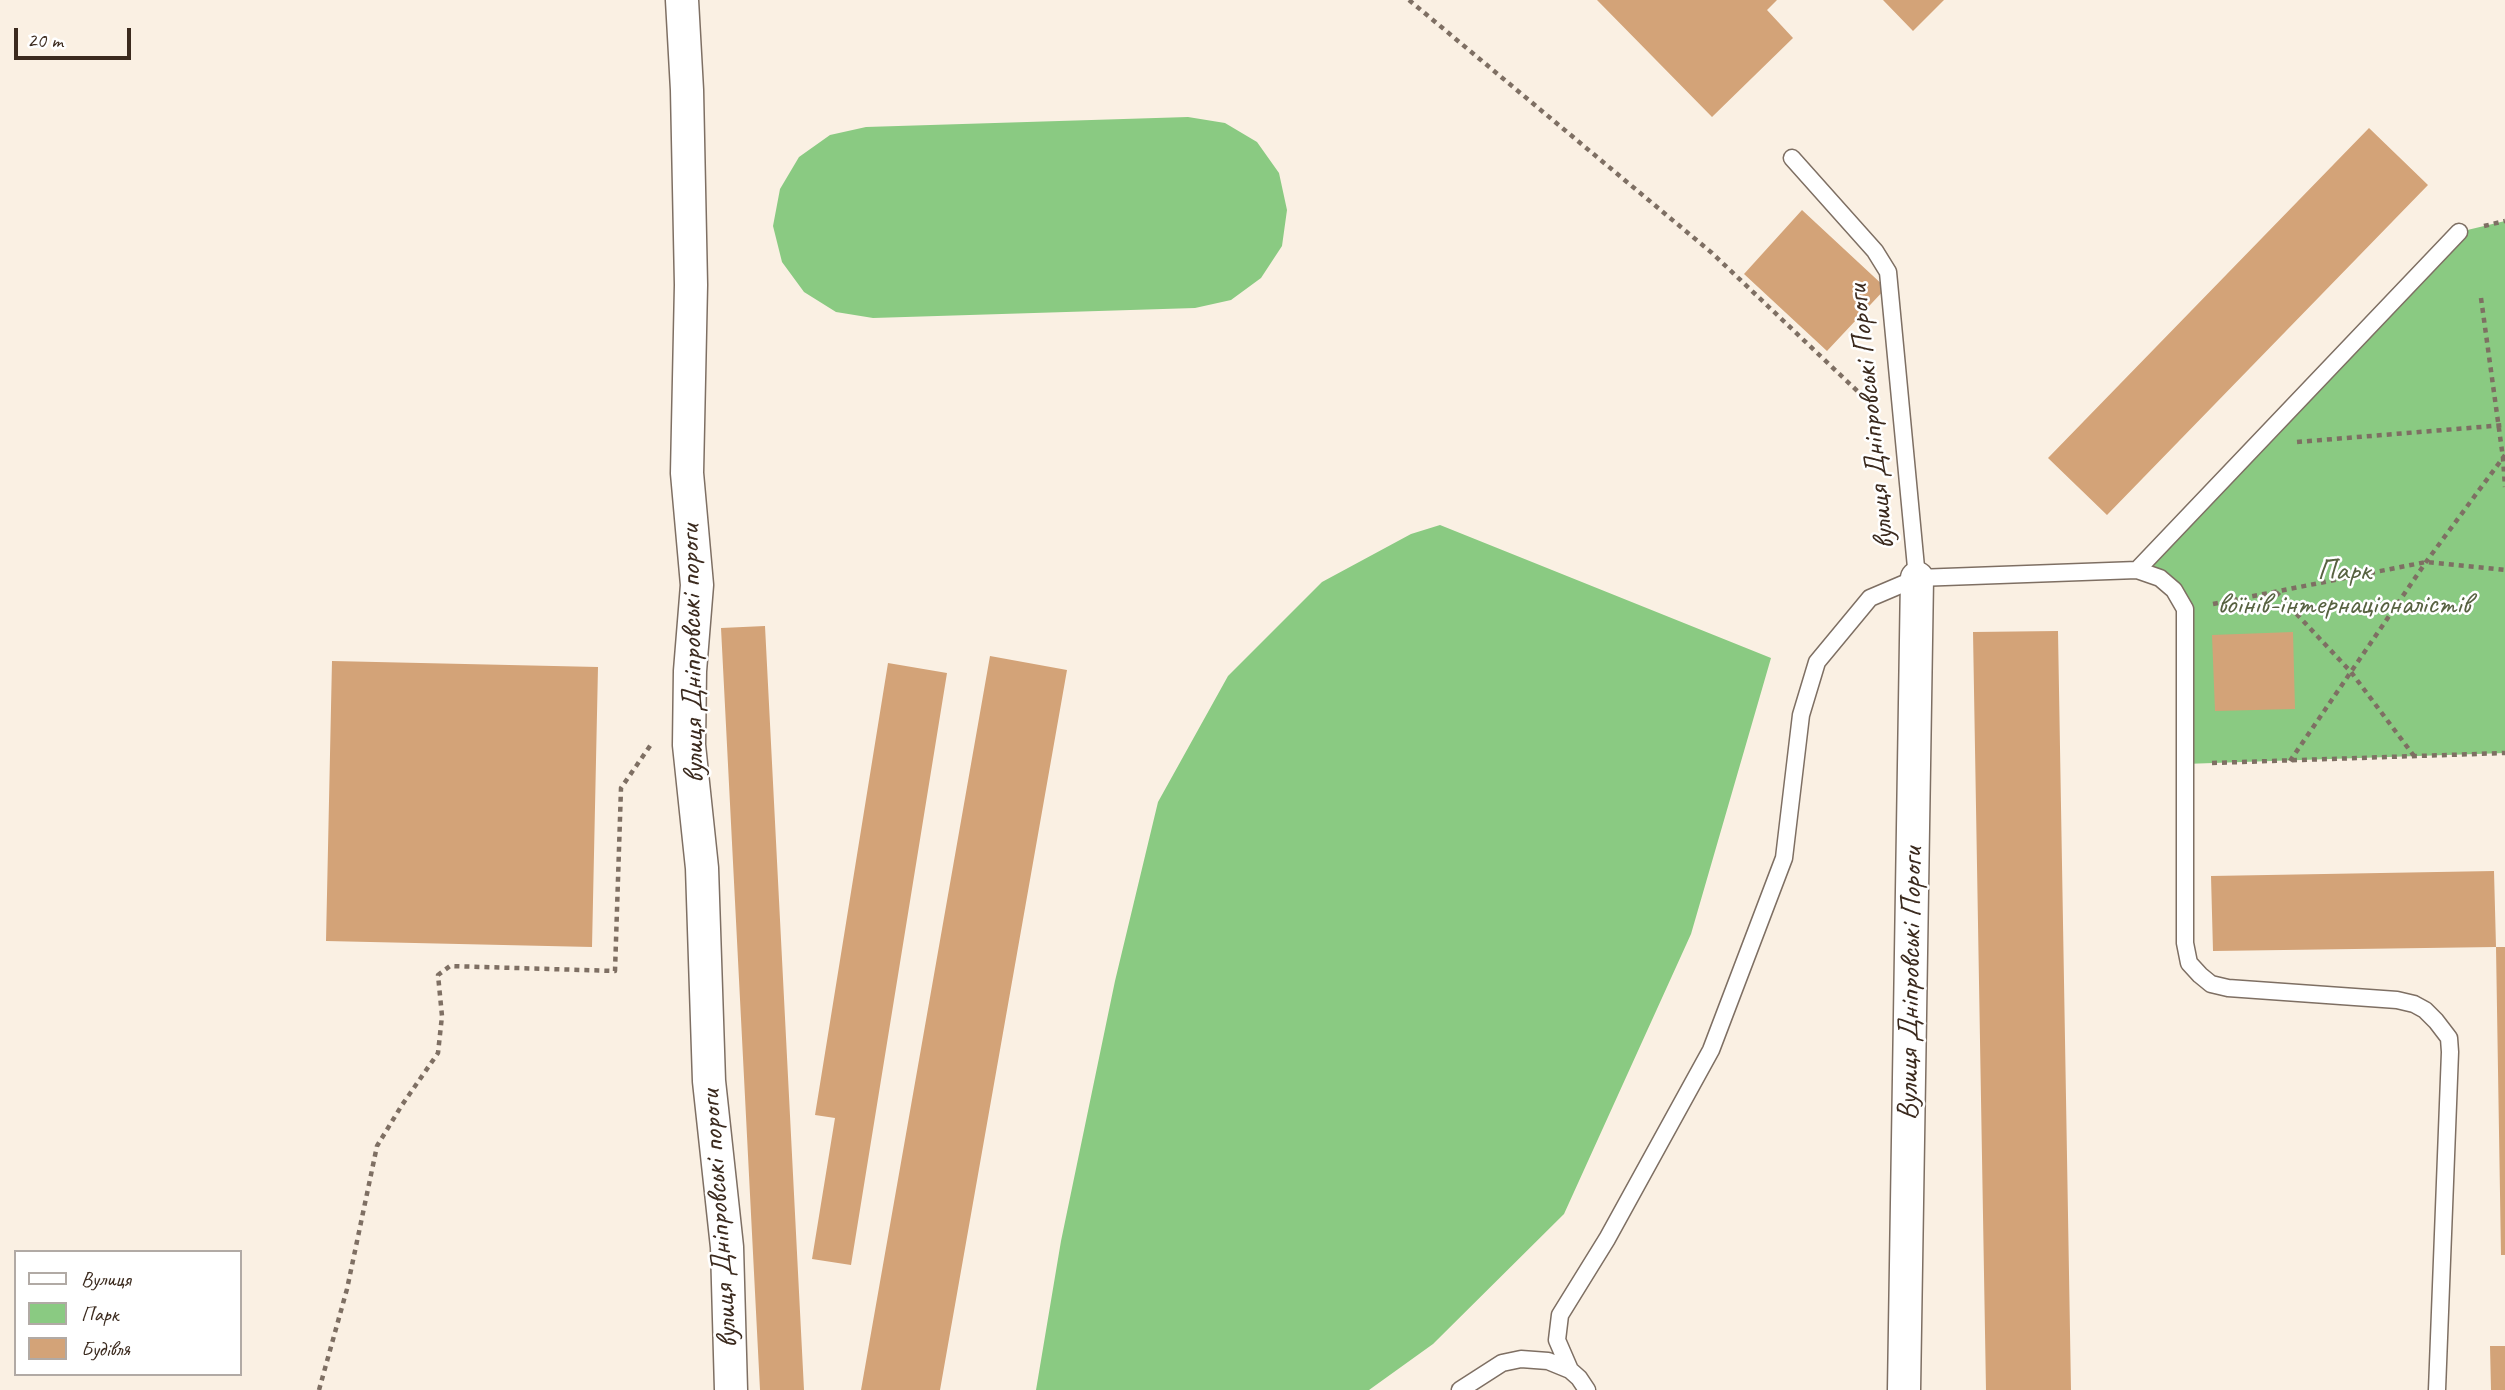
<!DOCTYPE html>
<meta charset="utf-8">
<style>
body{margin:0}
#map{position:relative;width:2505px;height:1390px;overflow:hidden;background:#faf0e3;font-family:Caveat,sans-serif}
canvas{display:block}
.legend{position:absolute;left:14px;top:1250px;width:228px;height:126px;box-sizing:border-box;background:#fff;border:2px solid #b1aaa5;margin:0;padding:9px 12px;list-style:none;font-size:21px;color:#3b2a1e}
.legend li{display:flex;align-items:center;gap:14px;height:35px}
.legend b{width:35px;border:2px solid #b1aaa5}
.scale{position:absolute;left:14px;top:28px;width:117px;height:32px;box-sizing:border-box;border:4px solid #3b2a1e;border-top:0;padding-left:9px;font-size:21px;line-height:24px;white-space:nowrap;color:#3b2a1e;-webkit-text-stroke:5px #fff;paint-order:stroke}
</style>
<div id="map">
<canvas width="2505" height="1390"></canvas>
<ul class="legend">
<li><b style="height:9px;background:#fff"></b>Вулиця</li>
<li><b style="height:19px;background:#8aca82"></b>Парк</li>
<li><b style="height:19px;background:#d3a378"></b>Будівля</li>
</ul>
<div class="scale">20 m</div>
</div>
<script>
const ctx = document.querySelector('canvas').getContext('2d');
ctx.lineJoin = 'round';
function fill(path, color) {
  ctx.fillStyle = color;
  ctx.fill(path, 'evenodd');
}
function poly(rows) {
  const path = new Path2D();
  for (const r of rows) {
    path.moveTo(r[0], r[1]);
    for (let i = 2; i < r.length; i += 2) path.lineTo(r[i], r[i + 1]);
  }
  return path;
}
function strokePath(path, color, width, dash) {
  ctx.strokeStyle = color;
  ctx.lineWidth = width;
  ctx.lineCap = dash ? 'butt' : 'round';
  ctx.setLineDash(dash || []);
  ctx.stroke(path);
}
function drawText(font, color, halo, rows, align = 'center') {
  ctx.font = font + ' Caveat,sans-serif';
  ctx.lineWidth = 5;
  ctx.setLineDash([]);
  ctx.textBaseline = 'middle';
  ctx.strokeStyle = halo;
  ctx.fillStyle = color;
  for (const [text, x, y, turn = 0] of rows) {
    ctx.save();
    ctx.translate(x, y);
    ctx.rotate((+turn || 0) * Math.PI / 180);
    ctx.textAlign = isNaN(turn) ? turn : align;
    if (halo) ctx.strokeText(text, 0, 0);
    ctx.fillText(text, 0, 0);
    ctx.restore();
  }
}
fill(poly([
 [1188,117,1225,123,1257,142,1279,173,1287,210,1282,246,1261,278,1231,300,1195,308,873,318,836,312,804,292,782,262,773,226,780,189,799,157,830,135,866,127],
 [2505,221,2505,753,2184,764,2185,609,2174,590,2137,570,2459,232],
 [1440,525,1771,658,1691,934,1564,1214,1433,1344,1369,1390,1036,1390,1061,1241,1115,981,1158,802,1228,676,1322,582,1411,534]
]), '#8aca82');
fill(poly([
 [1597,0,1777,0,1767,10,1793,38,1712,117],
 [1883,0,1944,0,1913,31],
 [2369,128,2428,185,2107,515,2048,458],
 [1802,210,1886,288,1827,351,1744,274],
 [765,626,804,1390,760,1390,721,628],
 [2058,631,2071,1390,1986,1390,1973,632],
 [2293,632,2295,709,2215,711,2212,635],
 [990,656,1067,670,940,1390,861,1390],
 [332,661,598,667,592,947,326,941],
 [888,663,947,673,851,1265,812,1259,835,1118,815,1115],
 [2494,871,2496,947,2213,951,2211,876],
 [2496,947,2505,947,2505,1255,2501,1255],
 [2490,1346,2505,1346,2505,1390,2491,1390]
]), '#d3a378');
const lane = poly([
 [1792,158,1875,251,1888,272,1917,578],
 [2137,570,2459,232],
 [1570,1370,1557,1340,1560,1315,1607,1239,1711,1050,1784,858,1801,715,1817,662,1870,598,1917,578,2137,570,2160,578,2174,590,2185,609,2185,943,2189,963,2200,975,2211,984,2228,988,2397,1000,2414,1004,2425,1010,2436,1021,2449,1038,2450,1052,2437,1390],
 [1460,1390,1502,1363,1521,1359,1548,1361,1570,1370,1579,1378,1587,1390]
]);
const street = poly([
 [682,0,687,90,691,285,687,473,697,585,690,671,689,745,702,868,709,1081,727,1247,731,1390],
 [1904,1390,1917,578]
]);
strokePath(lane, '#7e6f63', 19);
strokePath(street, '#7e6f63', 35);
strokePath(poly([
 [1409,0,1712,253,1872,405],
 [2484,226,2505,221],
 [2481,298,2503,458,2505,487],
 [2297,442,2505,425],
 [2276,592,2351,672,2414,756],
 [2213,604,2426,562,2505,570],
 [2290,761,2426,562,2505,455],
 [2212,763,2505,753],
 [319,1390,347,1289,377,1146,402,1105,438,1053,442,1016,438,975,450,966,615,971,621,788,652,743]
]), '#7e6f63', 4.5, [5, 5]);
strokePath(lane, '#fff', 16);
strokePath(street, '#fff', 32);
drawText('30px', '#3b2a1e', '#fff', [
 ["вулиця Дніпровські Пороги",1872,417,-96],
 ["вулиця Дніпровські пороги",693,654,-91],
 ["Вулиця Дніпровські Пороги",1911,984,-89],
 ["вулиця Дніпровські пороги",720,1219,-94]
]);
drawText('30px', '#576241', '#fff', [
 ["Парк",2344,571],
 ["воїнів-інтернаціоналістів",2344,605]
]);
</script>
